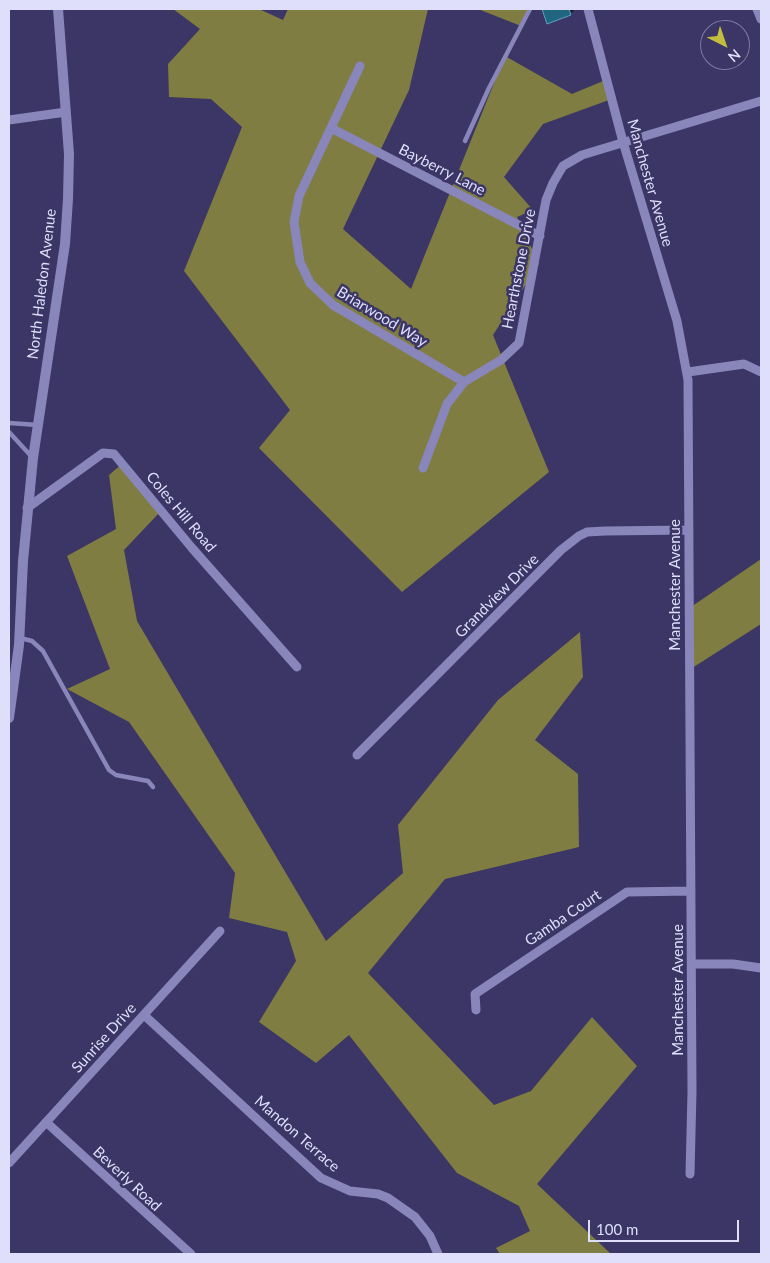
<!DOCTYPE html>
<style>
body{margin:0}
#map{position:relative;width:770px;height:1263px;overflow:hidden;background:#3b3665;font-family:Lato,sans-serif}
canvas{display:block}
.frame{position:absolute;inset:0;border:10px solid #dfdffc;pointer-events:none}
.north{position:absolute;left:700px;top:20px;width:50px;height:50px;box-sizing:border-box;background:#3b3665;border:1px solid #7d7aa1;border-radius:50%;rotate:139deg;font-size:14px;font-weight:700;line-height:20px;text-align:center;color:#dfdffc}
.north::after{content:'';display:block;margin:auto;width:18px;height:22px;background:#c3bd3e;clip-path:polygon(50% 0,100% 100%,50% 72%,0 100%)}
.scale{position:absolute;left:588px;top:1220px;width:151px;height:22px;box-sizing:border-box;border:2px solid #dfdffc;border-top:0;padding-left:6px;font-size:15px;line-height:18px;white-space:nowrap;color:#dfdffc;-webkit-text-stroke:4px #3b3665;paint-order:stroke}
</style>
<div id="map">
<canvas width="770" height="1263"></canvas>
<div class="frame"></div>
<div class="north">N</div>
<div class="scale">100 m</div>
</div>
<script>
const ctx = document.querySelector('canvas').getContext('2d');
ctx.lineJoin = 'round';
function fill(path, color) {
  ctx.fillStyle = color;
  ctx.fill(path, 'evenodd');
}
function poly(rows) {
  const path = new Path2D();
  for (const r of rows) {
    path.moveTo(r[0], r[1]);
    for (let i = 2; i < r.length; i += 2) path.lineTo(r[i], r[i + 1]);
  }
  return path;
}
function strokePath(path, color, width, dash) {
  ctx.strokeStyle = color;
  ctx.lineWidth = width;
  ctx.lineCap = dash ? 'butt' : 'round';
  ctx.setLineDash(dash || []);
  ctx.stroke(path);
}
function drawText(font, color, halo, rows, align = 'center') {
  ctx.font = font + ' Lato,sans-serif';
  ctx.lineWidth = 5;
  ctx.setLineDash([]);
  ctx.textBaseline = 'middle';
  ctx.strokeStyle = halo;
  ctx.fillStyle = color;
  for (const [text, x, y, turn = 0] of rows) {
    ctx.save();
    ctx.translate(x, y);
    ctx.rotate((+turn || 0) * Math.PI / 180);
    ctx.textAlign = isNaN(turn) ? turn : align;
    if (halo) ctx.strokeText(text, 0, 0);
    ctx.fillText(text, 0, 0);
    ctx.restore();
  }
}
fill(poly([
 [173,9,259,9,283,20,288,9,428,9,409,90,343,229,411,289,505,56,572,94,603,81,609,100,543,124,504,177,533,210,517,217,539,264,493,335,549,472,402,592,259,448,290,410,184,271,242,127,211,99,169,97,168,64,200,29],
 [478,9,531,9,521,26],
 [123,463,161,511,124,550,137,621,326,941,403,873,398,825,498,700,580,632,583,677,535,740,578,774,579,847,445,879,368,973,494,1105,531,1091,592,1017,637,1066,537,1184,611,1254,500,1254,496,1248,530,1231,519,1206,457,1173,349,1035,316,1063,259,1022,296,961,287,932,229,918,235,873,129,722,67,689,110,669,67,556,116,529,109,475],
 [761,559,761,624,689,670,688,609]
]), '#7f7d41');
fill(poly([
 [543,9,573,9,574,11,570,14,548,22]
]), '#0007');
const building = poly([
 [542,9,569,9,571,15,547,24,542,9]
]);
fill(building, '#206680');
strokePath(building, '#5fa2bd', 1);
strokePath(poly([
 [465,141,489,88,530,9],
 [9,423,38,425],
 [9,432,31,456],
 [20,638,32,641,43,651,109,770,116,775,148,781,153,787]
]), '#8986bb', 4.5);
strokePath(poly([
 [588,9,623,142,677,321,688,380,692,1092,690,1174],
 [757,9,761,19],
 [360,66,299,196,294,222,300,262,310,283,333,305,464,382],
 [9,120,66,112],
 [331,128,540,236],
 [688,372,744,364,761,372],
 [423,468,447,404,464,382,501,360,519,343,546,200,553,183,563,166,582,155,761,101],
 [27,508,103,453,114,454,192,548,297,667],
 [357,755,561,550,579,536,587,532,605,531,689,530],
 [692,964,733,964,761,968],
 [476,1010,475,994,627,892,691,891],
 [144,1015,321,1178,350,1191,378,1194,388,1198,415,1217,430,1236,438,1254],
 [46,1122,191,1254],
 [9,1163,220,931]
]), '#8986bb', 9);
strokePath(poly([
 [9,718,19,645,23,561,33,458,65,244,68,199,69,154,58,9]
]), '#8986bb', 10);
drawText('15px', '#dfdffc', '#3b3665', [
 ["Bayberry Lane",442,170,27],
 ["Manchester Avenue",650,183,74],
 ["Hearthstone Drive",519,269,-79],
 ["North Haledon Avenue",42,284,-83],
 ["Briarwood Way",382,317,31],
 ["Coles Hill Road",181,512,50],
 ["Manchester Avenue",675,585,-90],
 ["Grandview Drive",497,596,-45],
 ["Gamba Court",563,918,-34],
 ["Manchester Avenue",678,990,-90],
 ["Sunrise Drive",104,1038,-48],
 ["Mandon Terrace",297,1134,41],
 ["Beverly Road",127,1179,43]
]);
</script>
